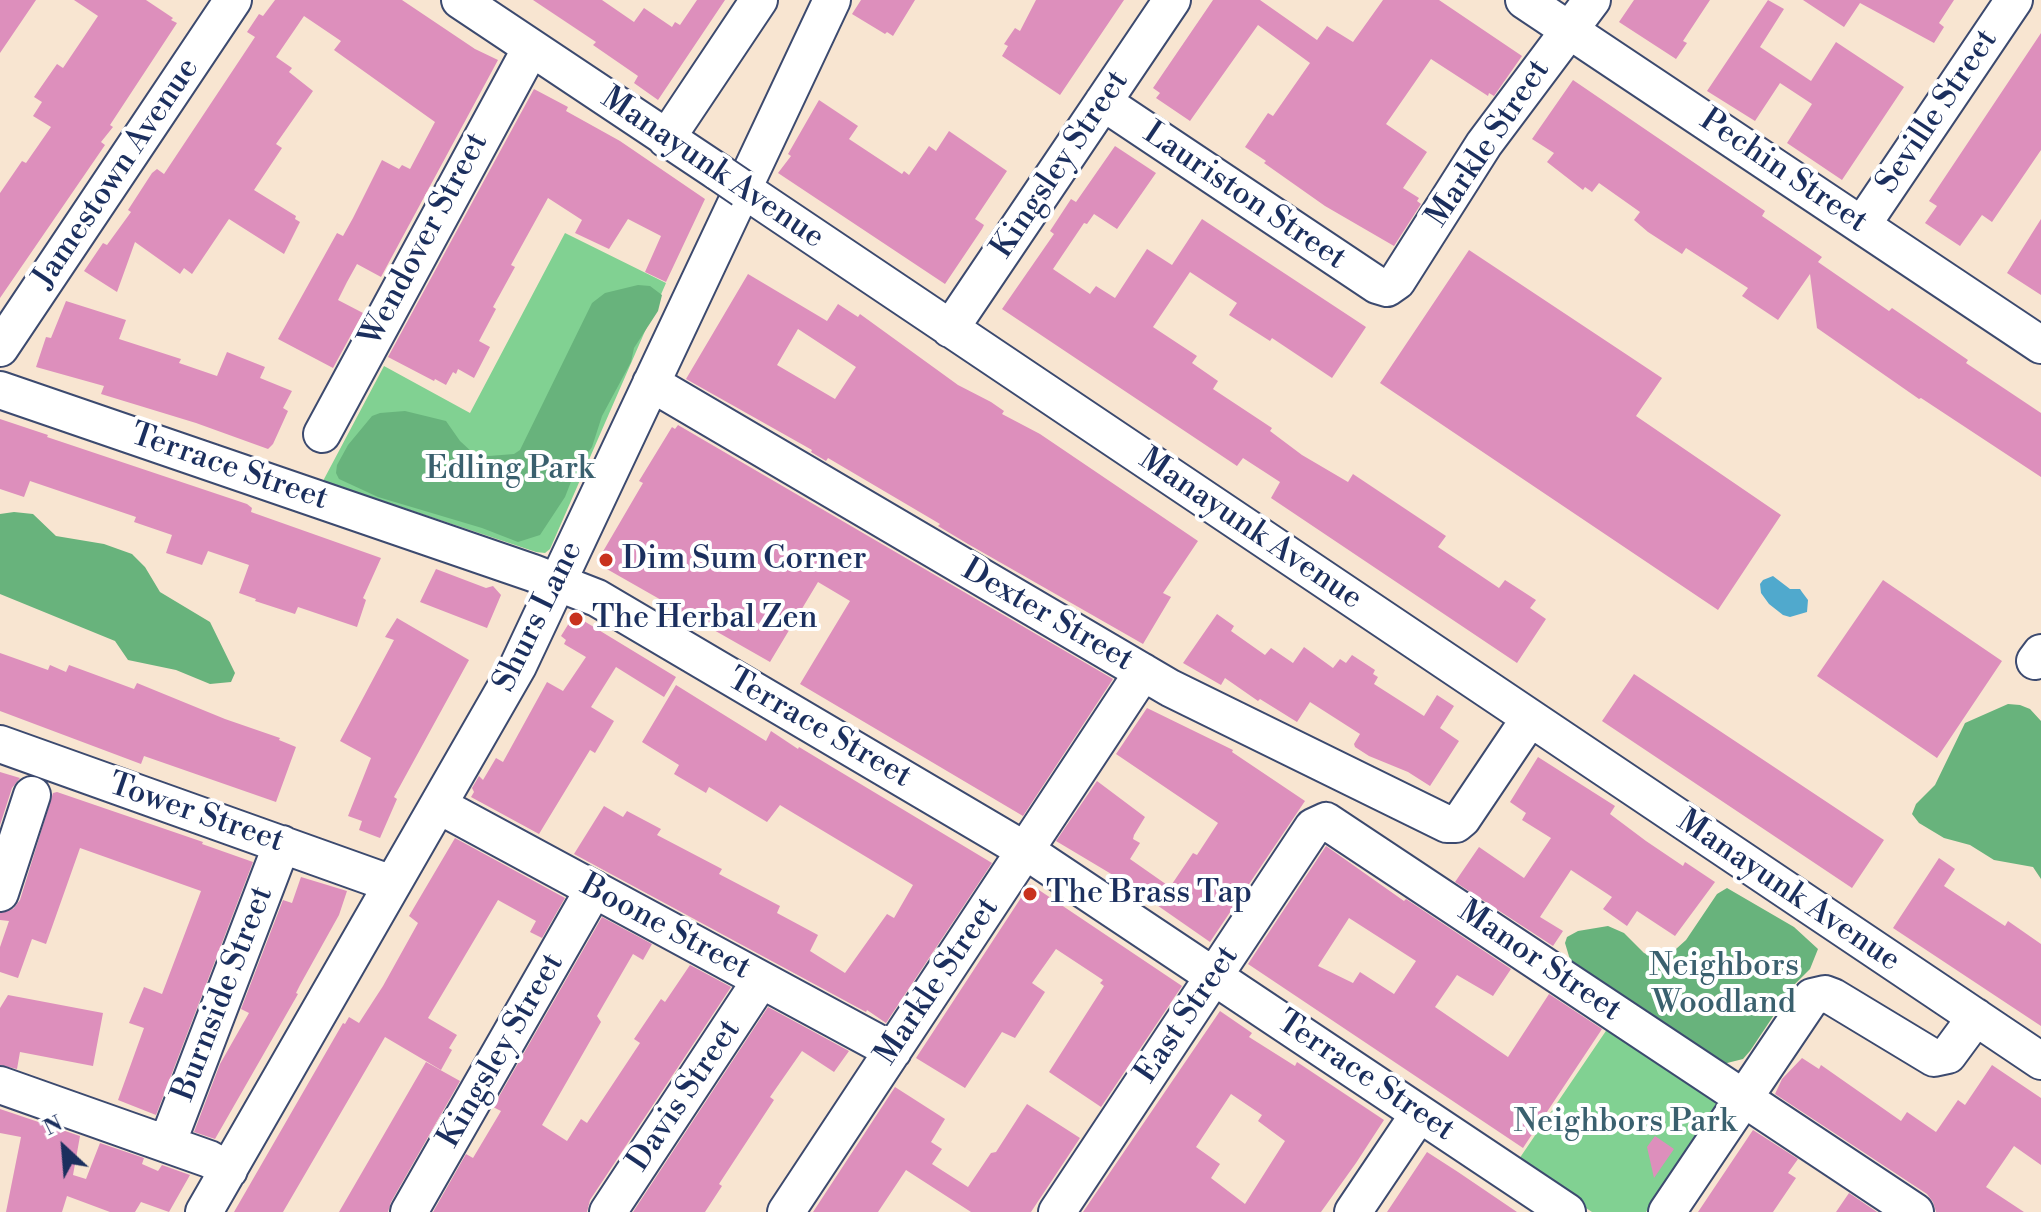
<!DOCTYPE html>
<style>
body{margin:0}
#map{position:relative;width:2041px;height:1212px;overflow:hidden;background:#f8e5d1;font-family:"Libre Bodoni",serif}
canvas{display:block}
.north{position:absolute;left:24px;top:1108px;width:80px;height:80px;-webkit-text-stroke:6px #fff;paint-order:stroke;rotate:334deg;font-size:22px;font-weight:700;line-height:32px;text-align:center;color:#1b2f5e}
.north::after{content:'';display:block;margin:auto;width:28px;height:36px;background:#1b2f5e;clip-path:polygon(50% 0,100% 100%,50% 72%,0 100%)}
</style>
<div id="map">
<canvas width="2041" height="1212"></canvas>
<div class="north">N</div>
</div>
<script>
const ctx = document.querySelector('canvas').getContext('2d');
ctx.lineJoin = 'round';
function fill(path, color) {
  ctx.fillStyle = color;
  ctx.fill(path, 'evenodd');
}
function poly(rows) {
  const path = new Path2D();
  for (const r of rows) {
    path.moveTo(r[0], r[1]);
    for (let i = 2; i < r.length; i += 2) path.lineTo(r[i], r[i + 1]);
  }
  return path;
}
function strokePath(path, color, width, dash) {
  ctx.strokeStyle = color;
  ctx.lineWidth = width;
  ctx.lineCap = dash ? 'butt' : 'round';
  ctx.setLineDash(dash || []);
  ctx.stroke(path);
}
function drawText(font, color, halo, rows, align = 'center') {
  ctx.font = font + ' "Libre Bodoni",serif';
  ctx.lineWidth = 8;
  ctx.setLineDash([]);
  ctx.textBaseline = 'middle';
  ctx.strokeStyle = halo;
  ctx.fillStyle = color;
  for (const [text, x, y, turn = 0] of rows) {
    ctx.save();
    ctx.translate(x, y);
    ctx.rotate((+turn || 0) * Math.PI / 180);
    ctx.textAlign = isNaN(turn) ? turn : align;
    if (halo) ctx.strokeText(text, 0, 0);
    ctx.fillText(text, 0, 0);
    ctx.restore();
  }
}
fill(poly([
 [565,233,666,283,550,549,545,553,536,552,323,481,384,366,470,413],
 [1612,1022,1716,1091,1720,1106,1646,1212,1592,1212,1517,1162]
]), '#81d192');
fill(poly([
 [638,285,650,286,662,295,658,311,634,348,631,362,602,416,592,447,576,469,565,497,540,535,518,542,482,528,378,497,339,479,336,473,337,465,348,445,372,416,380,413,405,411,446,421,460,441,473,453,489,456,514,454,520,450,592,303,605,293],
 [14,512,33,514,56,536,104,544,132,554,145,567,160,592,210,622,235,673,231,682,210,684,176,670,128,660,115,641,0,594,0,514],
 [2008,704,2020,705,2030,709,2041,721,2041,879,2033,867,1994,860,1970,845,1944,838,1919,823,1912,814,1916,804,1935,785,1965,723],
 [1727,888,1794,927,1818,949,1810,969,1794,985,1750,1051,1743,1059,1723,1064,1571,963,1565,943,1567,937,1578,931,1608,926,1624,933,1644,953,1654,957,1666,958,1686,940,1717,894]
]), '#68b37c');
fill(poly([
 [1773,576,1790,589,1800,589,1802,592,1808,600,1807,612,1790,617,1783,615,1769,604,1761,593,1760,584,1763,580]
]), '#50a9cd');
fill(poly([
 [0,0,36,0,0,53],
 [74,0,146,0,173,18,171,20,177,23,110,125,113,127,101,142,105,145,0,298,0,193,22,161,26,163,51,127,33,116,42,102,34,97,57,64,63,68,98,16],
 [275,0,402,0,475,49,498,60,381,277,357,264,347,282,338,300,363,313,333,368,278,339,337,233,343,236,353,218,382,160,399,169,402,165,410,169,435,122,334,50,341,41,304,16,276,57,292,68,289,72,313,91,276,144,282,148,254,190,296,216,295,219,300,222,284,254,229,219,192,274,184,268,180,274,135,242,117,292,84,271,103,243,107,245,131,212,128,210,152,173,157,169,164,174,255,37,247,32,259,14,263,16],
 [533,0,602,0,634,22,644,8,672,27,675,22,680,25,697,0,725,0,658,100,634,83,638,76,593,45,596,42],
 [861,0,915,0,893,36,887,32,885,34,852,14],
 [1036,0,1124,0,1060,95,1002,56,1008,46,1004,44,1015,28,1020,31],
 [1213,0,1260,0,1317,40,1327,26,1353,42,1383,0,1439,0,1522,56,1494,96,1489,93,1488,96,1431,59,1386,124,1427,152,1403,188,1419,198,1417,201,1421,204,1394,246,1325,206,1264,163,1266,161,1245,147,1268,113,1273,116,1310,63,1258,25,1190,121,1156,98,1160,93,1153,88],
 [1634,0,1710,0,1683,41,1687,43,1676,59,1619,22],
 [1768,0,1784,9,1760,47,1811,81,1836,42,1904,87,1842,180,1787,143,1812,104,1780,83,1755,121,1707,91],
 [1803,0,1954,0,1939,23,1944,27,1934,43,1860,3,1844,27],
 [2041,33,2041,150,1992,222,1982,215,1960,246,1925,223,1937,206,1929,201],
 [1573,80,1765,211,1762,216,1822,257,1818,262,1889,311,1892,308,1968,360,1966,363,2041,413,2041,477,1921,398,1919,399,1817,328,1810,274,1778,320,1742,296,1748,288,1686,248,1682,254,1648,232,1634,220,1640,212,1599,183,1592,192,1585,187,1583,190,1547,162,1554,153,1532,139],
 [534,89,568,107,566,111,620,141,705,199,666,282,645,272,661,236,628,219,609,249,575,233,582,220,548,198,511,265,515,267,493,307,496,309,479,341,490,347,474,378,458,369,456,374,453,372,446,385,435,379,434,381,388,357],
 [819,100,858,126,849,139,902,174,904,171,909,175,929,146,936,151,949,131,1007,171,975,219,984,225,982,229,945,284,778,173,791,156,788,154],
 [1115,146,1156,173,1117,229,1094,214,1087,224,1084,223,1053,269,1090,294,1096,286,1115,298,1147,249,1172,265,1202,219,1366,327,1332,378,1272,338,1270,341,1229,315,1237,303,1190,272,1153,327,1197,356,1192,363,1218,381,1213,389,1272,428,1270,431,1302,455,1348,482,1353,474,1446,536,1438,547,1499,588,1505,580,1536,600,1530,608,1546,619,1517,663,1271,498,1280,482,1243,458,1237,466,1002,309,1054,234,1050,231,1071,199,1076,202],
 [2041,219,2041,295,2007,273],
 [1469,250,1662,378,1636,416,1781,515,1718,610,1380,383],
 [748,274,827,321,838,304,858,317,860,314,958,385,991,402,1004,411,1002,414,1040,434,1198,541,1163,593,1171,597,1143,644,968,544,938,526,940,524,828,458,826,461,811,452,812,450,686,379],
 [798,329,856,367,835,399,777,365],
 [66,301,126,320,119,339,181,359,179,363,217,376,227,352,265,367,260,378,292,391,283,408,288,411,273,444,268,449,196,423,101,394,104,386,36,367,46,337,51,338],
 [0,419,48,435,47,437,247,504,252,508,251,512,381,558,363,598,366,600,357,627,298,607,295,614,255,601,256,599,239,593,249,565,208,551,202,565,166,553,172,535,134,522,136,517,30,481,24,497,0,489],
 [678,425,1113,679,1023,816,800,684,850,601,818,582,770,662,598,564,598,560,643,483,639,481,672,427,675,429],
 [436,569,486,588,493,586,501,595,487,628,420,602],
 [1883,580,2002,661,1937,758,1817,676],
 [1217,614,1234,626,1231,631,1265,655,1271,648,1293,663,1304,647,1333,668,1340,659,1346,663,1352,655,1375,670,1373,674,1378,677,1374,684,1424,716,1437,695,1454,706,1440,728,1459,741,1430,786,1408,772,1369,756,1355,747,1354,744,1360,734,1310,702,1297,722,1260,699,1258,701,1225,678,1221,685,1183,663],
 [574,615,676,677,664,697,616,667,591,707,614,721,595,753,590,750,539,834,471,797,474,792,472,788,479,776,483,780,496,758,503,762,547,682,563,691,586,657,564,644,566,640,561,636],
 [397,618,469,660,394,797,397,799,380,838,359,830,362,821,348,816,371,758,340,741,394,640,385,637],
 [0,653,48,670,50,665,66,672,69,665,134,689,137,683,225,719,280,738,279,740,296,747,276,802,144,756,141,764,0,711],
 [1634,674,1884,840,1852,888,1602,721],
 [676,685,766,741,771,731,798,749,799,747,992,863,886,1023,867,1010,866,1012,574,854,604,806,623,817,627,811,661,829,657,835,722,869,719,874,780,906,777,913,818,935,810,951,845,973,887,914,894,918,913,885,780,805,767,822,709,787,706,793,674,774,679,765,642,742],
 [1147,708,1233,750,1232,752,1305,801,1210,942,1118,878,1056,841,1097,781,1145,817,1134,835,1133,839,1140,843,1130,859,1170,887,1193,853,1197,855,1218,823,1116,754],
 [1538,757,1615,806,1610,814,1646,841,1683,866,1685,862,1715,882,1675,936,1637,911,1627,926,1603,909,1612,897,1571,870,1540,917,1563,931,1553,946,1455,882,1479,847,1524,878,1551,838,1522,820,1526,813,1510,802],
 [0,772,20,778,12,788,0,825],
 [57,792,203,842,202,844,253,862,156,1115,118,1100,144,1028,129,1023,144,987,162,994,201,891,80,848,46,944,32,939,18,978,0,972,0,947,9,921,0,920,0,913,13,909,20,900,53,793],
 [455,838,565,898,542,938,530,932,536,921,498,900,428,1018,457,1035,449,1048,452,1050,441,1070,385,1037,283,1212,234,1212,343,1023,345,1024,349,1017,359,1023,383,986,418,923,409,916],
 [1326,846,1404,901,1406,899,1511,969,1493,996,1457,975,1435,1007,1508,1057,1549,994,1602,1029,1523,1148,1248,964],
 [1349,918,1416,961,1394,994,1360,972,1353,983,1318,966],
 [1939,858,1955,869,1944,886,2005,926,2008,921,2041,944,2041,1026,1893,928],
 [301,877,347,891,339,915,300,985,296,993,298,994,215,1139,194,1132,220,1064,249,1013,241,1009,283,900,292,903],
 [1030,884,1182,986,1101,1107,1049,1072,1104,986,1100,983,1103,980,1056,949,1032,983,1045,992,1015,1038,1002,1032,965,1088,916,1058],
 [602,917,652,944,643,960,633,954,597,1016,601,1022,542,1125,567,1141,581,1119,587,1123,640,1043,634,1039,661,999,665,1002,690,965,731,987,590,1200,587,1212,433,1212,466,1154,473,1158,501,1111,493,1107],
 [8,995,103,1013,93,1066,20,1052,17,1069,0,1065,0,1008],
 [768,1007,849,1051,834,1072,802,1051,770,1097,774,1100,719,1184,722,1186,705,1212,633,1212],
 [1220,1011,1252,1033,1249,1037,1295,1066,1297,1062,1384,1120,1356,1163,1321,1212,1083,1212],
 [1231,1094,1262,1115,1258,1121,1285,1141,1245,1204,1211,1178,1220,1164,1196,1147],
 [1802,1058,1819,1069,1821,1065,1901,1121,1907,1112,1936,1132,1958,1100,1965,1105,1992,1065,2041,1098,2041,1165,2014,1146,1986,1187,2024,1212,1936,1212,1933,1202,1927,1194,1775,1094,1782,1079],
 [426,1062,460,1081,391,1202,388,1212,339,1212],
 [895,1087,945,1119,931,1142,942,1149,932,1164,968,1187,991,1153,996,1152,1027,1104,1080,1138,1031,1212,971,1212,906,1170,878,1212,813,1212],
 [0,1109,80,1136,73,1175,86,1179,100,1143,144,1158,142,1164,158,1171,162,1165,190,1175,169,1212,141,1202,135,1212,110,1212,67,1196,62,1212,6,1212,21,1137,0,1133],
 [1753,1130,1798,1159,1788,1173,1796,1178,1773,1212,1698,1212],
 [1655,1136,1674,1149,1654,1178,1647,1147],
 [1427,1152,1458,1172,1517,1212,1387,1212],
 [1849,1193,1877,1212,1836,1212]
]), '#dd8fbc');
const minor = poly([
 [460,0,718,172],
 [1524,0,2041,345],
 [1103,102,1377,285,1387,288,1397,281,1484,144,1592,0],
 [666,139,759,0],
 [743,189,2041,1061],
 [1862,225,2014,0],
 [950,329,1172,0],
 [0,348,233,0],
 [651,383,1170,688,1447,824,1456,824,1462,819,1530,718],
 [0,390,533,573,597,598,1026,851,1567,1212],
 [322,434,531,48],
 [2035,661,2041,653],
 [0,744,392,884],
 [438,805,893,1051],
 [0,893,32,795],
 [0,1085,209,1159,229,1170],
 [167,1144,282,844],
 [204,1212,518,666,832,0],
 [409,1212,594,889],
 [608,1212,761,980],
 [786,1212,1143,672],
 [1057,1212,1313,827,1326,821,1915,1212],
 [1353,1212,1419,1114],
 [1667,1212,1812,997,1825,994,1833,997,1934,1058,1948,1055,1976,1017]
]);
strokePath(minor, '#3c4a6f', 40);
strokePath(minor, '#fff', 36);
const minorBridge = poly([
 [718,172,743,189]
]);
strokePath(minorBridge, '#3c4a6f', 40, []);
strokePath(minorBridge, '#fff', 36);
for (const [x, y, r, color] of [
 [606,560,8,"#c8321e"],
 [576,619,8,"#c8321e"],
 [1030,894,8,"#c8321e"]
]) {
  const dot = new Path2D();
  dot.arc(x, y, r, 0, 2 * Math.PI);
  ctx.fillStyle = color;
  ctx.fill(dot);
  strokePath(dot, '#fff', 3);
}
drawText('32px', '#1b2f5e', '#fff', [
 ["Seville Street",1938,112,-56],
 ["Markle Street",1489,144,-56],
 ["Kingsley Street",1061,165,-56],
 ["Manayunk Avenue",712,169,34],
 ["Pechin Street",1783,172,34],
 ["Jamestown Avenue",117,174,-56],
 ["Lauriston Street",1244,197,34],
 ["Wendover Street",425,240,-62],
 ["Terrace Street",229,468,19],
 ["Manayunk Avenue",1250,530,34],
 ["Dexter Street",1047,616,30],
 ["Shurs Lane",539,617,-64],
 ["Terrace Street",819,729,30],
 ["Tower Street",196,814,19],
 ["Manayunk Avenue",1788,892,34],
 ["Boone Street",665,928,28],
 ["Manor Street",1539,962,34],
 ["Markle Street",938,982,-56],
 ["Burnside Street",224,994,-69],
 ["East Street",1188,1015,-56],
 ["Kingsley Street",502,1051,-60],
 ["Terrace Street",1365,1077,34],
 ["Davis Street",685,1096,-56]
]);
drawText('32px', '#3a606e', '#fff', [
 ["Edling Park",510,470],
 ["Neighbors",1724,967],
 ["Woodland",1724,1004],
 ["Neighbors Park",1625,1123]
]);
drawText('32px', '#1b2f5e', '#fff', [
 ["Dim Sum Corner",622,560],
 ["The Herbal Zen",592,619],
 ["The Brass Tap",1046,894]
], 'left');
</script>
